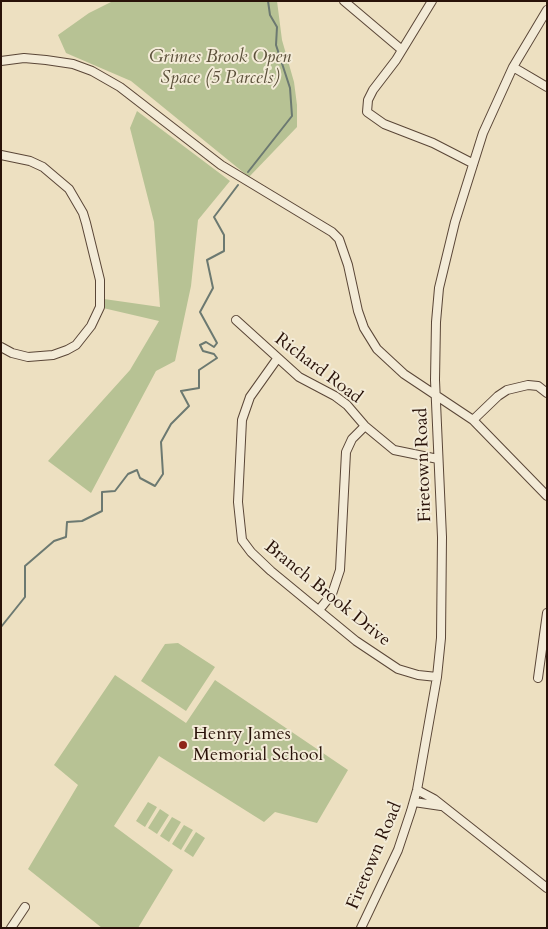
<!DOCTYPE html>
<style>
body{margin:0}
#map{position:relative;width:548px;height:929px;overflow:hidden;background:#ede0c1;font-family:Cardo,serif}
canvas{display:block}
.frame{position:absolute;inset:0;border:2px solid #291209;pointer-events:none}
</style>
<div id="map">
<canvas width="548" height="929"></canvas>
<div class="frame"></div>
</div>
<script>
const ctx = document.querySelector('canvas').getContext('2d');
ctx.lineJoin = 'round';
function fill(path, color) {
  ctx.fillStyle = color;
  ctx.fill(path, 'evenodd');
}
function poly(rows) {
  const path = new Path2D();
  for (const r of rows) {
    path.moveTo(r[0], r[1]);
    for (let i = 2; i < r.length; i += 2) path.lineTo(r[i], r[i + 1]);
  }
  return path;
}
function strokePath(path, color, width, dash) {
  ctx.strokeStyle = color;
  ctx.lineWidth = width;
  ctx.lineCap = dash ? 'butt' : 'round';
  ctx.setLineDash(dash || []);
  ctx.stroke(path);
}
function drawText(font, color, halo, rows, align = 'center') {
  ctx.font = font + ' Cardo,serif';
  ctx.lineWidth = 4;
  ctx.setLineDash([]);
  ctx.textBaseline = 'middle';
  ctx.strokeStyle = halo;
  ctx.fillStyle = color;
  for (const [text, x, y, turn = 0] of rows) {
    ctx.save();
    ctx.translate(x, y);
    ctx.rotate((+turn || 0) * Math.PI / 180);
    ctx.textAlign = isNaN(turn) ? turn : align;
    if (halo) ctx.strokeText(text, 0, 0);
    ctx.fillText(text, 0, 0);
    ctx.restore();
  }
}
fill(poly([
 [113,1,277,1,282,40,294,82,297,105,297,127,249,177,131,81,66,53,58,35,89,13],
 [137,111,230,181,198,220,191,286,175,361,156,371,91,493,48,461,130,370,159,321,103,308,104,299,160,307,154,222,130,128],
 [178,643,215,667,186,711,141,681,165,644],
 [115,675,186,723,215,680,348,770,317,823,275,812,264,822,159,756,114,826,173,870,138,928,102,928,28,869,78,785,54,765],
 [148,802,157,807,145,827,136,821],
 [160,809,169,815,157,834,148,828],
 [172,817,181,822,169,842,160,836],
 [184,825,193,830,181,850,172,844],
 [196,832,205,838,193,857,184,851]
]), '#b7c294');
strokePath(poly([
 [248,172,292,116,290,88,276,45,277,27,270,15,268,1],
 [1,627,25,597,25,566,54,541,66,537,67,522,82,521,102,511,102,492,115,491,128,474,137,470,140,478,155,486,163,474,161,442,171,424,189,406,181,391,199,388,199,370,217,358,214,354,203,351,200,345,206,342,214,347,217,343,200,312,213,288,207,260,224,251,224,235,214,217,238,185]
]), '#6c7971', 2);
const minor = poly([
 [344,1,402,50],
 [432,1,396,60,373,90,368,100,367,112,384,124,433,143,472,163],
 [1,61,24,58,46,60,73,64,92,71,120,87,221,165,332,232,339,239,348,265,358,311,364,328,377,349,404,374,473,420,547,496],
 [513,67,547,87],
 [1,155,30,161,43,167,69,189,83,213,86,223,100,280,100,307,91,326,76,345,67,350,53,355,28,357,12,353,1,347],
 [236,320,299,377,335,396,347,405,365,426,394,450,438,459],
 [277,359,250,397,242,420,238,502,242,540,251,552,271,571,356,641,398,669,418,675,437,677],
 [473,420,498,396,507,390,528,385,538,386,547,393],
 [319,610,332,594,340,570,346,452,352,439,365,426],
 [538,678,547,613],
 [417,790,434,799,547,888],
 [414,802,441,806],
 [11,928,25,907],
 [361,928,398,850,411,811,417,790,437,677,441,638,442,537,435,380,436,322,439,288,455,222,483,133,513,67,547,10]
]);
strokePath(minor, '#5a4637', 10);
strokePath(minor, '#f3ebd7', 8);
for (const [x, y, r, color] of [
 [183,745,5,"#8f2418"]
]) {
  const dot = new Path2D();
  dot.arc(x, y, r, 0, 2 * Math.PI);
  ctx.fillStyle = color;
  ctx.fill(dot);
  strokePath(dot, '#f3ebd7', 2);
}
drawText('italic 18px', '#5b503a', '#f3ebd7', [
 ["Grimes Brook Open",220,58],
 ["Space (5 Parcels)",220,79]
]);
drawText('18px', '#291209', '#f3ebd7', [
 ["Richard Road",318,369,37],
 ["Firetown Road",424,465,-92],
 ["Branch Brook Drive",327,594,39],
 ["Firetown Road",375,856,-67]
]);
drawText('18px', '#291209', '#f3ebd7', [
 ["Henry James",193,735],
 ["Memorial School",193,756]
], 'left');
</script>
